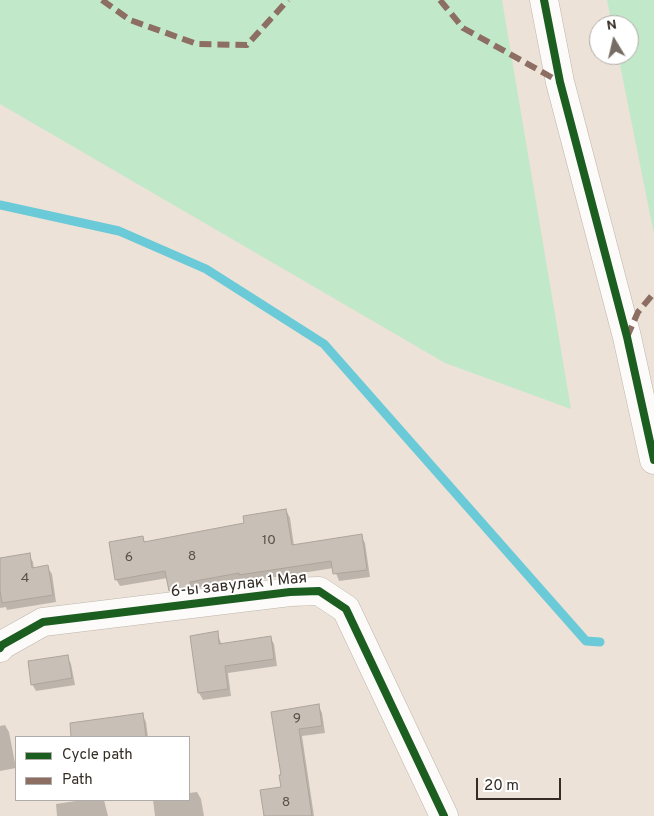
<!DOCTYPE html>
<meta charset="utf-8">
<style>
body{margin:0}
#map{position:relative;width:654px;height:816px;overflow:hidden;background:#ede2d7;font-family:Overpass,sans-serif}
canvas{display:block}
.legend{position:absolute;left:15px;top:736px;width:175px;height:65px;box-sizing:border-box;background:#fff;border:1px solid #aeaba8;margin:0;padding:6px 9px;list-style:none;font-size:15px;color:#352d25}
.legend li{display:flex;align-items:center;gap:10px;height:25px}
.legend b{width:25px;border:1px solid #aeaba8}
.north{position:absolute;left:589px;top:15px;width:50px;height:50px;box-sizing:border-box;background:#fff;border:1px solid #aeaba8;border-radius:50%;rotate:351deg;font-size:14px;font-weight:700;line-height:20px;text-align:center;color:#352d25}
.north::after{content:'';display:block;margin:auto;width:18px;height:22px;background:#756c63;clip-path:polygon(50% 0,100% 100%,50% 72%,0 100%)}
.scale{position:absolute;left:476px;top:778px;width:85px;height:22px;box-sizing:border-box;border:2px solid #352d25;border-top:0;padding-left:6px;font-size:15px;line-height:18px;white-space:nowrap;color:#352d25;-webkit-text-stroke:4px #fff;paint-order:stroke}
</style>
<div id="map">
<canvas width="654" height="816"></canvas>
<ul class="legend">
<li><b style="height:6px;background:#1b5e20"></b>Cycle path</li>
<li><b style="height:6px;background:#8d6e63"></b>Path</li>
</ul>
<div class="north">N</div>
<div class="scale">20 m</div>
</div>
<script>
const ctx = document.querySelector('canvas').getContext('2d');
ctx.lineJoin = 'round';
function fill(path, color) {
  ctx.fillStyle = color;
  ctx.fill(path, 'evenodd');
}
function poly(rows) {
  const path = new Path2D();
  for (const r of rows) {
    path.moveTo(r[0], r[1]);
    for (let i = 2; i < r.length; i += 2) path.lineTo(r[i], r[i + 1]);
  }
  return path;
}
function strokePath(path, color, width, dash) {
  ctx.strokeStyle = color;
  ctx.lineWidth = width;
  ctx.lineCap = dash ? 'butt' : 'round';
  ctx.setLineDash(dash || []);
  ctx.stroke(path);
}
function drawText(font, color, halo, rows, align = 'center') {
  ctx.font = font + ' Overpass,sans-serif';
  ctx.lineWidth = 4;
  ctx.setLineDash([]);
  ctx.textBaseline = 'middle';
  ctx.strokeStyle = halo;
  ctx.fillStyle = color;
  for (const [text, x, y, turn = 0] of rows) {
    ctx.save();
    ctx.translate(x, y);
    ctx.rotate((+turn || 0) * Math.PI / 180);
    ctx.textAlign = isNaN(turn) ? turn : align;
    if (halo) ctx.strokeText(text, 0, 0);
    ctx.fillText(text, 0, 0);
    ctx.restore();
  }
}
fill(poly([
 [0,0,502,0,571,409,445,363,0,104],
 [607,0,654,0,654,234,618,55,629,55,629,25,612,25]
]), '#c2e8ca');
fill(poly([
 [286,510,290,518,294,546,361,536,365,543,370,577,339,581,334,568,244,582,243,579,193,589,194,595,174,598,170,591,168,578,120,586,116,579,142,538,146,543,245,524],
 [29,555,33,562,34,569,47,567,52,574,56,602,7,610,6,607,0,608,0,559],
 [217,633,222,645,270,637,274,644,277,666,228,673,231,696,203,700,199,693,191,637],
 [67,656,71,664,75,685,36,691,32,684],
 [318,705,322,713,325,733,302,736,314,816,265,816,283,788,283,776,273,713],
 [142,714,146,722,148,737,101,737,98,720],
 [5,725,9,732,16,768,0,771,0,726],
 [197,792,201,799,204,816,155,816,153,800,189,800,189,793],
 [82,800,104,800,108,816,57,816,56,804]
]), '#0003');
strokePath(poly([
 [0,205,119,231,206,269,324,344,586,641,600,642]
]), '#6bcad7', 9);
const building = poly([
 [286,509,292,545,362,534,367,570,333,574,331,561,239,575,239,573,190,582,191,588,169,591,165,571,115,580,109,542,143,536,144,542,244,523,243,516,286,509],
 [30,553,32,568,48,565,53,595,2,603,0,590,0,558,30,553],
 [218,631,219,644,271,636,274,659,225,666,228,689,198,693,190,636,218,631],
 [68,655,72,678,31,685,28,661,68,655],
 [319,704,322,726,299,729,312,816,264,816,260,790,281,787,279,775,281,775,271,712,319,704],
 [143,713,146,737,71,737,70,723,143,713]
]);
fill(building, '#c8bfb7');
strokePath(building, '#ada49c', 1);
const minor = poly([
 [544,0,560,82,627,337,654,460],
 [0,648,2,645,43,622,290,592,319,591,346,609,444,816]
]);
strokePath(minor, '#bdb4ac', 29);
strokePath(minor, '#fcfbf9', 28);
strokePath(poly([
 [102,0,130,20,197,44,247,45,288,0],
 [440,0,463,28,560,82],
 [627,337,638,312,654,293]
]), '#8d6e63', 6, [12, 6]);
strokePath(poly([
 [544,0,560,82,627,337,654,460],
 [0,648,2,645,43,622,290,592,319,591,346,609,444,816]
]), '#1b5e20', 8);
drawText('14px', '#5a524a', null, [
 ["10",269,541],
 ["8",192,557],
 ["6",129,558],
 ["4",25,579],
 ["9",297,719],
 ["8",286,803]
]);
drawText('16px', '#352d25', '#fff', [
 ["6-ы завулак 1 Мая",239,586,-6]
]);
</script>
